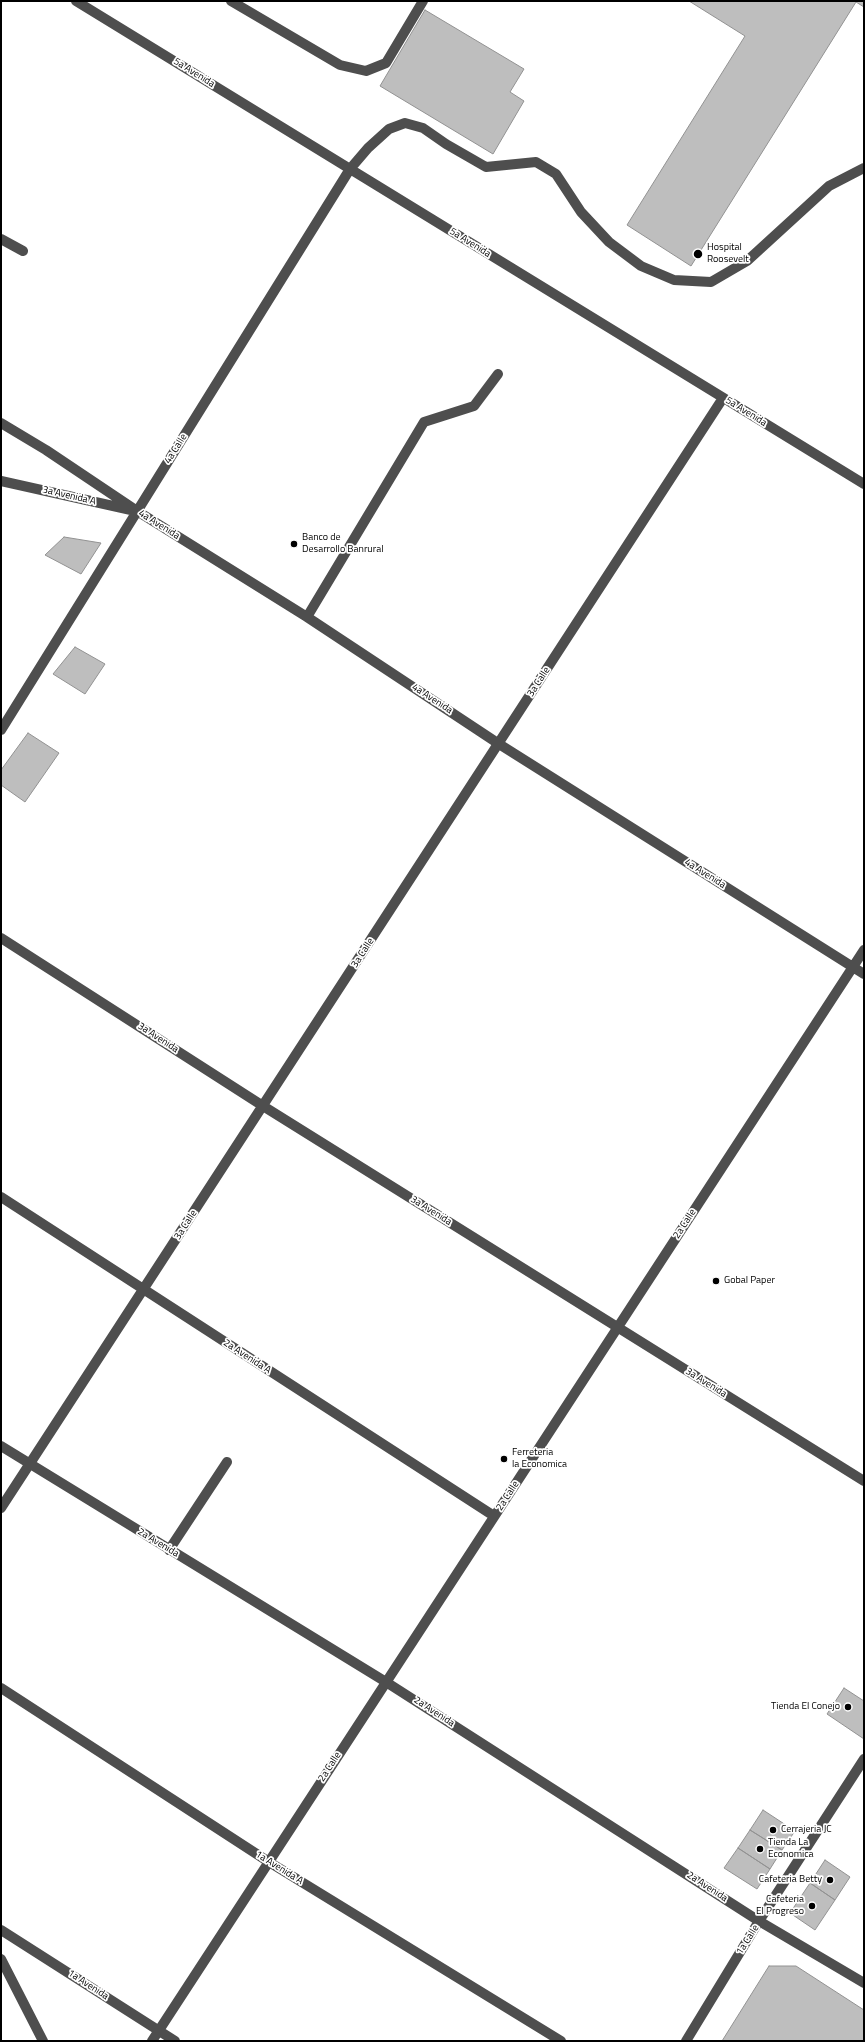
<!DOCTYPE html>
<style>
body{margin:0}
#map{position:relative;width:865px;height:2042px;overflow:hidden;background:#fff;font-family:"Titillium Web",sans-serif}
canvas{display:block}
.frame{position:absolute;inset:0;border:2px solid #000;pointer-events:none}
</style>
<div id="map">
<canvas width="865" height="2042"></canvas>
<div class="frame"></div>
</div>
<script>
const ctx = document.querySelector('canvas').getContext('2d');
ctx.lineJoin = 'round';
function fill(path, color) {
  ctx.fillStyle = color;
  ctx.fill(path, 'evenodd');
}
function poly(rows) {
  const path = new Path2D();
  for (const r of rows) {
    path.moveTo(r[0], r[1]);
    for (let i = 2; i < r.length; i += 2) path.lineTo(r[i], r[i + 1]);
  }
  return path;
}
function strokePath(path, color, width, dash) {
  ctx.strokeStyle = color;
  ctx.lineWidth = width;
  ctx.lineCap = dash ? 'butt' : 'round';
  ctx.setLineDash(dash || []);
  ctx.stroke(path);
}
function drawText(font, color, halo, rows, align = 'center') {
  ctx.font = font + ' "Titillium Web",sans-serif';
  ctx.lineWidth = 3.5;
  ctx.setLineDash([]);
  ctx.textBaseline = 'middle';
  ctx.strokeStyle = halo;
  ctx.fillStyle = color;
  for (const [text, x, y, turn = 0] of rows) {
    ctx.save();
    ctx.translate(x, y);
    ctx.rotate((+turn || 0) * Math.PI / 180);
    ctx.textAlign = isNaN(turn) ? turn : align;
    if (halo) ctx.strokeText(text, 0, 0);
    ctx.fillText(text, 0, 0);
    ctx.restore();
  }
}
const building = poly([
 [689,1,864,1,864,7,856,2,691,266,627,225,745,36,689,1],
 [425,10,524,69,510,92,524,101,493,154,380,86,425,10],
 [64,537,101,543,81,574,45,555,64,537],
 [75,647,105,664,85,694,53,674,75,647],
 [28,733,59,753,25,802,1,785,1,770,28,733],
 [844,1688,864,1701,864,1739,827,1714,844,1688],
 [763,1810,795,1831,782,1850,750,1830,763,1810],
 [750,1830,782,1850,770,1869,738,1848,750,1830],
 [738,1848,770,1869,757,1889,724,1868,738,1848],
 [825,1860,850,1877,835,1900,810,1883,825,1860],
 [810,1883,835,1900,815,1930,790,1913,810,1883],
 [769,1966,796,1966,864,2010,864,2041,722,2041,769,1966]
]);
fill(building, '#bebebe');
strokePath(building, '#929292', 1);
strokePath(poly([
 [76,1,864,484],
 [231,1,340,65,366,71,386,63,423,1],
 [1,239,23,251],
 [1,423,46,450,137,511,307,617,499,744,864,974],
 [1,481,131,510],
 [307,617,424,422,474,406,498,374],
 [1,730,350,169,368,148,389,129,405,123,423,128,446,144,486,167,536,162,556,174,581,212,609,242,641,266,674,280,711,282,747,261,829,186,864,168],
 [1,938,263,1106,864,1481],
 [1,1197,494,1516],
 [1,1446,386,1682,759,1921,864,1983],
 [1,1508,723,398],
 [169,1550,227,1462],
 [1,1688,269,1862,561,2041],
 [1,1930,175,2041],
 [1,1959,43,2041],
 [152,2041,864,950],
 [686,2041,759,1921,864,1759]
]), '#4e4e4e', 10);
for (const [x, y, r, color] of [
 [698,254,5,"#000"],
 [294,544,4,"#000"],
 [716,1281,4,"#000"],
 [504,1459,4,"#000"],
 [848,1707,4,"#000"],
 [773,1830,4,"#000"],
 [760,1849,4,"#000"],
 [830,1880,4,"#000"],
 [812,1906,4,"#000"]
]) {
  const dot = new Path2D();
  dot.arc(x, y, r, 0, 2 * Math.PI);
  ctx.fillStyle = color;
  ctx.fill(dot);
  strokePath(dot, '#fff', 1.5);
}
drawText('10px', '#000', '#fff', [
 ["5a Avenida",194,73,32],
 ["5a Avenida",470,243,32],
 ["5a Avenida",746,412,32],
 ["4a Calle",176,449,-58],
 ["3a Avenida A",69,496,13],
 ["4a Avenida",159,525,32],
 ["3a Calle",539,682,-57],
 ["4a Avenida",432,699,33],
 ["4a Avenida",705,874,32],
 ["3a Calle",363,953,-57],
 ["3a Avenida",158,1038,33],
 ["3a Avenida",431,1211,32],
 ["2a Calle",685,1224,-57],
 ["3a Calle",186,1225,-57],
 ["2a Avenida A",247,1357,33],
 ["3a Avenida",706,1383,32],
 ["2a Calle",508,1496,-57],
 ["2a Avenida",158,1543,31],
 ["2a Avenida",434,1712,33],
 ["2a Calle",330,1767,-57],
 ["1a Avenida A",279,1868,32],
 ["2a Avenida",707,1887,33],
 ["1a Calle",748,1940,-58],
 ["1a Avenida",88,1985,33]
]);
drawText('10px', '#000', '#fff', [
 ["Hospital",707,248],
 ["Roosevelt",707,260],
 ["Banco de",302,538],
 ["Desarrollo Banrural",302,550],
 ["Gobal Paper",724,1281],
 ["Ferreteria",512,1453],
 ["la Economica",512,1465],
 ["Tienda El Conejo",840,1707,"right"],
 ["Cerrajeria JC",781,1830],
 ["Tienda La",768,1843],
 ["Economica",768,1855],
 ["Cafeteria Betty",822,1880,"right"],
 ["Cafeteria",804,1900,"right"],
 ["El Progreso",804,1912,"right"]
], 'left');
</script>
